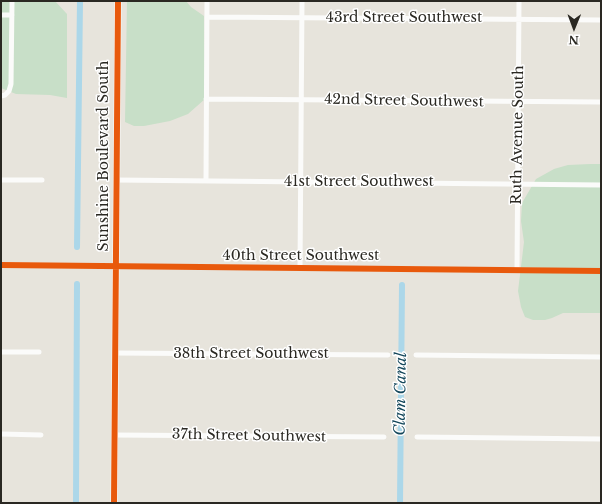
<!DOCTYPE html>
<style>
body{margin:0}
#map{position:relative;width:602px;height:504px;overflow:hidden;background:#e7e4dc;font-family:"Libre Baskerville",serif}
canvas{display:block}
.frame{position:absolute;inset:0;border:2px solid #2a2822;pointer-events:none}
.north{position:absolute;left:554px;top:8px;width:40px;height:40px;-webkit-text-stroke:3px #fff;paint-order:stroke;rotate:181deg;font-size:11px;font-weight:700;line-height:16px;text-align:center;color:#2a2822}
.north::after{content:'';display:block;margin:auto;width:14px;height:18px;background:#2a2822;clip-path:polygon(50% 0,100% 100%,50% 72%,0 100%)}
</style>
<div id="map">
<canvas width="602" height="504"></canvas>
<div class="frame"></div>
<div class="north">N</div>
</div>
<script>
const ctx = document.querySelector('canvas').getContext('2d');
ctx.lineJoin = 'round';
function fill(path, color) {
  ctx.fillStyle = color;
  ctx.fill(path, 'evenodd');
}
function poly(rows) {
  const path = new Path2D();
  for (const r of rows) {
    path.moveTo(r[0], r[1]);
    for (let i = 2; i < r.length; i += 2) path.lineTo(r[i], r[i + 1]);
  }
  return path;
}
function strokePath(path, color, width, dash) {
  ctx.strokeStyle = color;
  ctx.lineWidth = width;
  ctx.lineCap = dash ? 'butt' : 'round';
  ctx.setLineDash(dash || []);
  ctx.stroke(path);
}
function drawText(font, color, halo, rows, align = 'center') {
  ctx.font = font + ' "Libre Baskerville",serif';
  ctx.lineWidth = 3;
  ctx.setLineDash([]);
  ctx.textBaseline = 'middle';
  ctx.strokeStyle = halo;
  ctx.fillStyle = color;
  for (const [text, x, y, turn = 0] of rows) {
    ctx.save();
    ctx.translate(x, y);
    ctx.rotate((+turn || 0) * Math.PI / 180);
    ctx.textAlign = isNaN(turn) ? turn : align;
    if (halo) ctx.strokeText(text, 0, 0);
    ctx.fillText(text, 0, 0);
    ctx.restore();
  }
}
fill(poly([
 [1,1,55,1,67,14,67,98,50,95,16,94,1,88],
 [127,1,186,1,191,7,204,16,205,99,188,114,170,121,144,126,134,126,125,122],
 [590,164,601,164,601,313,563,313,552,318,545,320,533,320,525,317,521,307,518,291,524,242,521,221,522,203,536,179,554,169,568,165]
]), '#c8dfc8');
strokePath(poly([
 [77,247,80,1],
 [76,503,77,284],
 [400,503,402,285]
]), '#acd7e9', 6);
strokePath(poly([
 [1,15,12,15],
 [207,17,601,20],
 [1,96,5,95,9,91,11,84,12,1],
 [206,99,601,102],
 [1,180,42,180],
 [116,180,601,185],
 [206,181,207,1],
 [1,265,601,271],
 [300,268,302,1],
 [517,270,519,1],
 [1,352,39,352],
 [115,353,388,355],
 [416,355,601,357],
 [1,434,41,435],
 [114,435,384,437],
 [417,437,601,439]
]), '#fbfbfa', 5);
strokePath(poly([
 [114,503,118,1]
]), '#fbfbfa', 7);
strokePath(poly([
 [1,265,601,271],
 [114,503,118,1]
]), '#e8590c', 6);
drawText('14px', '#2a2822', '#fff', [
 ["43rd Street Southwest",404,18],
 ["42nd Street Southwest",404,101,1],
 ["Ruth Avenue South",518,135,-89],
 ["Sunshine Boulevard South",104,156,-90],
 ["41st Street Southwest",359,182],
 ["40th Street Southwest",301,256],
 ["38th Street Southwest",251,354],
 ["37th Street Southwest",249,436,1]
]);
drawText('italic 15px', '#14475b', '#fff', [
 ["Clam Canal",401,394,-89]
]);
</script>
